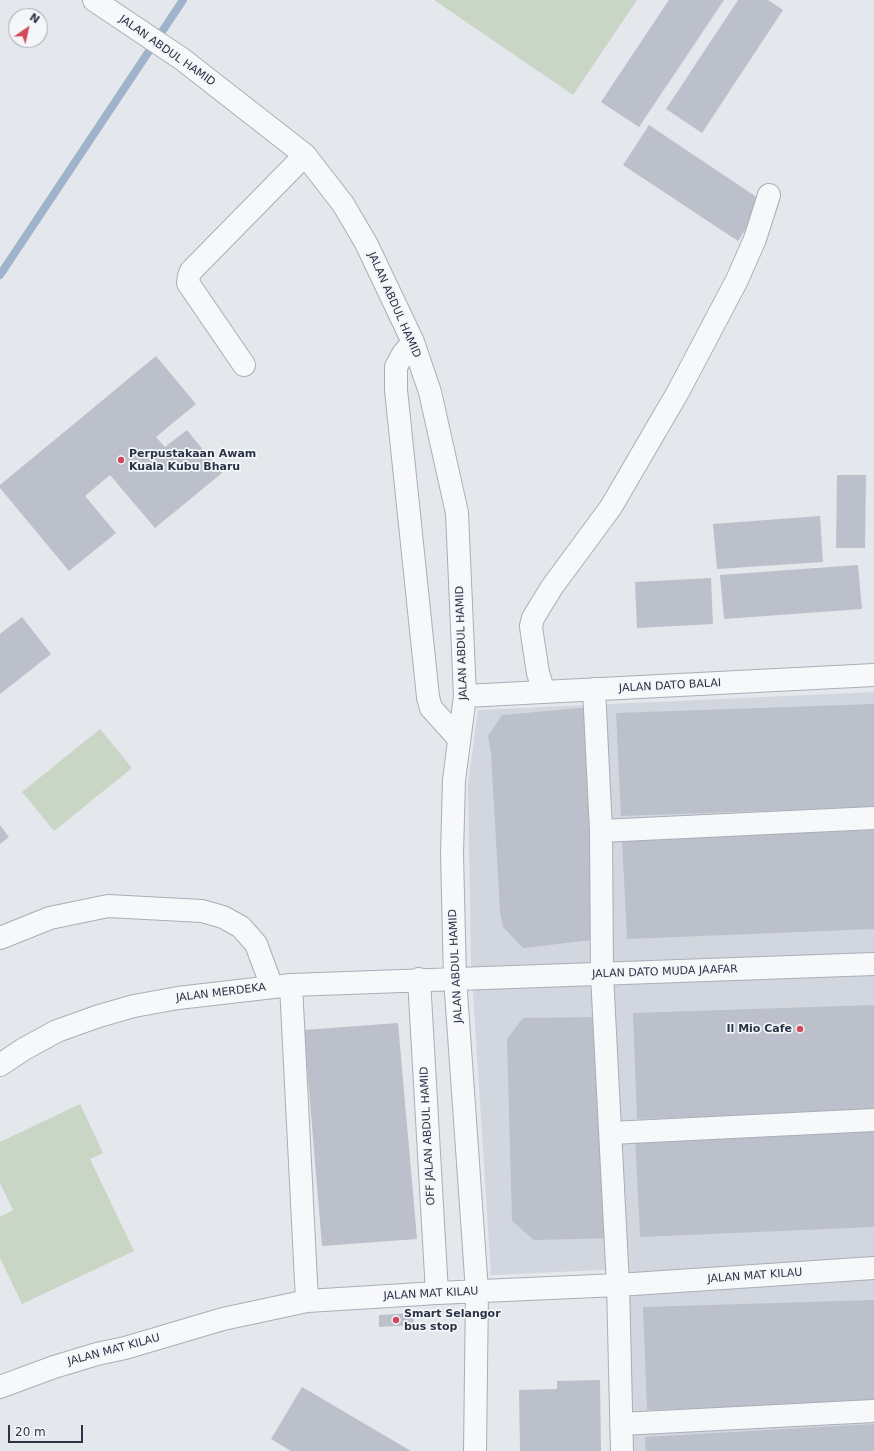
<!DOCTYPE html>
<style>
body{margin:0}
#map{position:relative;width:874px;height:1451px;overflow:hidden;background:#e4e7ec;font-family:"DejaVu Sans",sans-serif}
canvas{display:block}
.north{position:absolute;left:8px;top:8px;width:40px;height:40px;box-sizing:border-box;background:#f4f6f9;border:1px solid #a4a8b1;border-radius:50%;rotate:34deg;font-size:11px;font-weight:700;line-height:16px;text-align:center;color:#2b3445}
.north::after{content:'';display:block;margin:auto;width:14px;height:18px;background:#d1495b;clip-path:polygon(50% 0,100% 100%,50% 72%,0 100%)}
.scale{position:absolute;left:8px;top:1425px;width:75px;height:18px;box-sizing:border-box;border:2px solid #2b3445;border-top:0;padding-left:5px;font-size:12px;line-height:14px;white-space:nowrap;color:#2b3445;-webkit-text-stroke:3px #f4f6f9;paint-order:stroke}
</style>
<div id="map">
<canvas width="874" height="1451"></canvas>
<div class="north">N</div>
<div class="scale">20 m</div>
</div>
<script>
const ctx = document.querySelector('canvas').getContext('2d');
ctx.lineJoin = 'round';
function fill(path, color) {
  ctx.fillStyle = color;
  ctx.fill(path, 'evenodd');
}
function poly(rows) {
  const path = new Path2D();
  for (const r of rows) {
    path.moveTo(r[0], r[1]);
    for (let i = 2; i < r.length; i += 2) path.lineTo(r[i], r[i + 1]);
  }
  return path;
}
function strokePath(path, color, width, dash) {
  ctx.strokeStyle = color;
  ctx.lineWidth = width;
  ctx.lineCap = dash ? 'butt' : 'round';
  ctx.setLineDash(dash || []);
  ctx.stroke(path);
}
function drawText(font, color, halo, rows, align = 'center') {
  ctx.font = font + ' "DejaVu Sans",sans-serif';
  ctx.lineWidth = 3.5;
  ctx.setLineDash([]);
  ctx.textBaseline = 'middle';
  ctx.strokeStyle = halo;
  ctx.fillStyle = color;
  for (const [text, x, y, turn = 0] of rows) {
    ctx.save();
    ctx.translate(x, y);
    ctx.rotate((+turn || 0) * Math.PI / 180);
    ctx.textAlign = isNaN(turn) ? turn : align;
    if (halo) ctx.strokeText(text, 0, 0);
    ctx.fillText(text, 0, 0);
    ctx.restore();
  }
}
fill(poly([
 [874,692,874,1451,630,1451,624,1269,491,1275,471,961,468,785,478,710]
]), '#d2d6de');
fill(poly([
 [434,0,637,0,573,95],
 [100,729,132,768,54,831,22,792],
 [80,1104,103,1153,90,1159,134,1251,22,1304,0,1258,0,1217,13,1210,0,1183,0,1142]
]), '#c9d6c5');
strokePath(poly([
 [0,275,183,0]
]), '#9fb4cc', 8);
fill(poly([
 [669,0,724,0,639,127,601,102],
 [738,0,768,0,783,10,702,133,666,109],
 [649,125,764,202,738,241,623,165],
 [156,356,196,404,156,437,165,447,187,430,222,473,155,528,110,475,85,496,116,533,69,571,0,488,0,485],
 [837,475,866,475,865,548,836,548],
 [820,516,823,562,717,569,713,524],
 [858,565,862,609,724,619,720,575],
 [711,578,713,624,637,628,635,582],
 [22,617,51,654,0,694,0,634],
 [874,704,874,807,621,816,616,713],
 [592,707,601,939,523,948,503,927,500,911,491,753,488,736,502,715],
 [0,825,9,837,0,844],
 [874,830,874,929,627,939,622,839],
 [874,1005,874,1112,637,1119,633,1013],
 [603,1017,615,1238,534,1240,512,1221,507,1039,523,1018],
 [398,1023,417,1239,322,1246,304,1030],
 [874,1125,874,1227,640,1237,635,1135],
 [874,1300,874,1404,647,1410,643,1307],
 [413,1313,414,1325,379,1327,379,1315],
 [600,1380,601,1451,520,1451,519,1390,557,1389,557,1381],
 [302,1387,411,1451,291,1451,271,1439],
 [874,1424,874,1451,646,1451,645,1437]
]), '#bbc0ca');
const minor = poly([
 [94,0,182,59,305,155,343,204,366,243,413,342,430,392,457,513,465,696,454,780,452,854,455,978,477,1291,475,1451],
 [413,342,403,354,396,367,396,390,428,697,431,708,459,739],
 [244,365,188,283,189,276,191,271,305,155],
 [594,689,601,831,602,975,618,1285,622,1451],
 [544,692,538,673,532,634,531,626,533,618,552,587,611,507,678,392,737,280,755,239,769,195],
 [465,696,874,675],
 [601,831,874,818],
 [0,938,50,918,108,906,202,911,223,917,241,927,256,944,272,987],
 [419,979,437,1293],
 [291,985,307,1301],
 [0,1065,24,1049,57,1031,99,1016,134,1006,178,998,291,985,874,964],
 [611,1133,874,1120],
 [0,1387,54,1367,97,1354,125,1348,223,1319,307,1301,437,1293,618,1285,874,1268],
 [621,1424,874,1411]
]);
strokePath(minor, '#a9aeb7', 24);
strokePath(minor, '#f7f8fa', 22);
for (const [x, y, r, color] of [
 [121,460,4,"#d1495b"],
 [800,1029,4,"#d1495b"],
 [396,1320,4,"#d1495b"]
]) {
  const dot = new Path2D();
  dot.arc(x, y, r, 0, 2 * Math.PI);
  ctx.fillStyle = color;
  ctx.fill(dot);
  strokePath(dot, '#f4f6f9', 1.5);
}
drawText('11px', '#2b3445', '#f4f6f9', [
 ["JALAN ABDUL HAMID",167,51,35],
 ["JALAN ABDUL HAMID",394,305,66],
 ["JALAN ABDUL HAMID",462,643,-92],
 ["JALAN DATO BALAI",670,686,-3],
 ["JALAN ABDUL HAMID",456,966,-93],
 ["JALAN DATO MUDA JAAFAR",665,972,-2],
 ["JALAN MERDEKA",221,993,-7],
 ["OFF JALAN ABDUL HAMID",428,1136,-93],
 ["JALAN MAT KILAU",755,1276,-4],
 ["JALAN MAT KILAU",431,1294,-3],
 ["JALAN MAT KILAU",114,1350,-15]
]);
drawText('bold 11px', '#2b3445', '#f4f6f9', [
 ["Perpustakaan Awam",129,454],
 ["Kuala Kubu Bharu",129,467],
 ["Il Mio Cafe",792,1029,"right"],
 ["Smart Selangor",404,1314],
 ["bus stop",404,1327]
], 'left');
</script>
